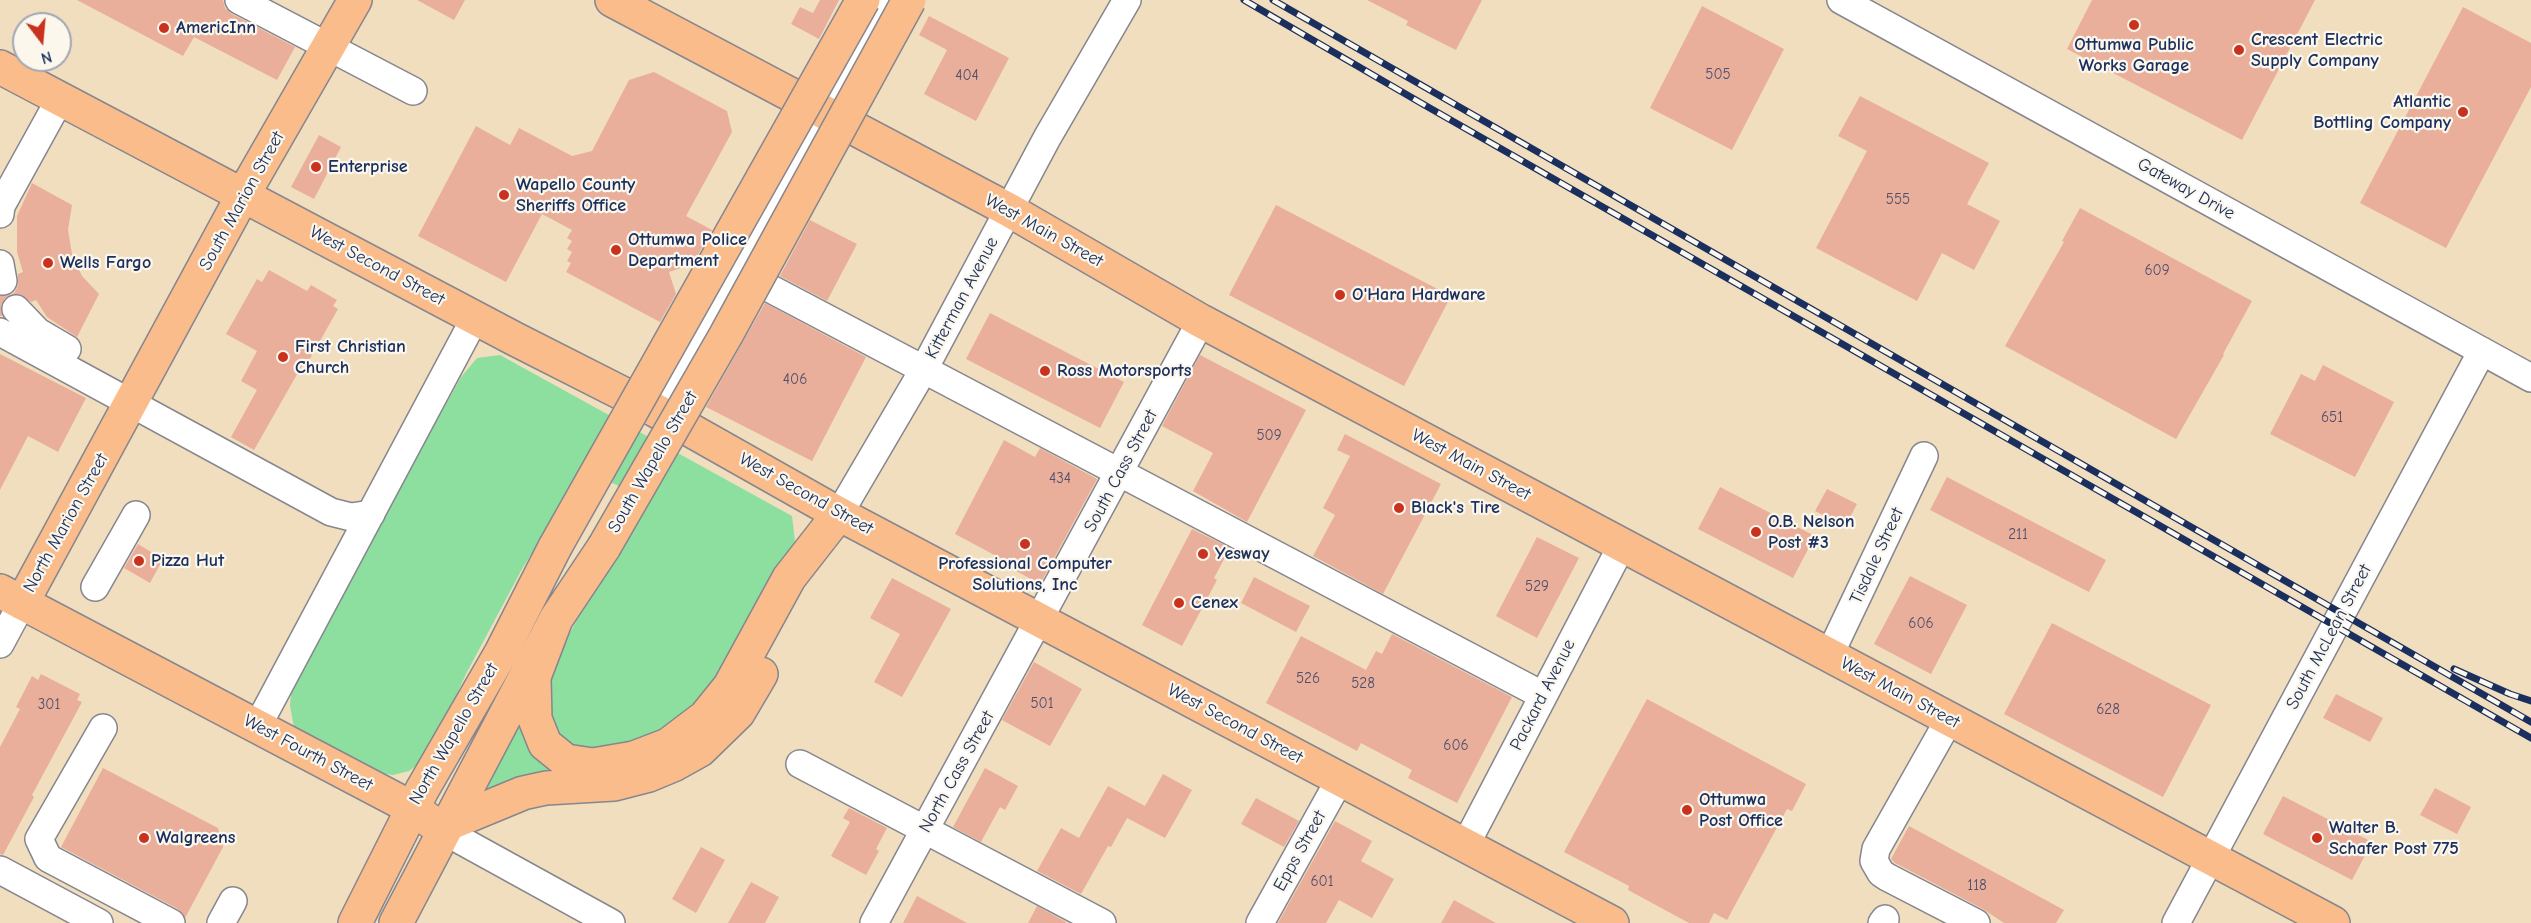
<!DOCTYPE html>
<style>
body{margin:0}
#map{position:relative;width:2531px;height:923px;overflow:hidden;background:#f1debf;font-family:"Comic Neue",sans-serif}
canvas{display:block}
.north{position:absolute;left:12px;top:12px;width:60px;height:60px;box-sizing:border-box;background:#fbf7ec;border:2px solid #a1a7b3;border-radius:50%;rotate:164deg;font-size:16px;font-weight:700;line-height:24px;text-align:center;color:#1b2f5e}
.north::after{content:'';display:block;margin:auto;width:21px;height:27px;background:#c8321e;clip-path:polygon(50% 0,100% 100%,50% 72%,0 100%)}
</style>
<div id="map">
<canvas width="2531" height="923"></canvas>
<div class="north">N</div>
</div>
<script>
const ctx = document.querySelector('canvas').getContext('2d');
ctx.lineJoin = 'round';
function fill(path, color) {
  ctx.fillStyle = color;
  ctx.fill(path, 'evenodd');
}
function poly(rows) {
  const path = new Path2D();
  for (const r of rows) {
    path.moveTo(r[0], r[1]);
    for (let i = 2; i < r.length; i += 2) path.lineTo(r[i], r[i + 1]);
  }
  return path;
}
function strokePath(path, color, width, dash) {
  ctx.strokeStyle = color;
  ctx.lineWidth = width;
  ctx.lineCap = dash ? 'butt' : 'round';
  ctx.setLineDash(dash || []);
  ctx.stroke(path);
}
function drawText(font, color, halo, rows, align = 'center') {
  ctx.font = font + ' "Comic Neue",sans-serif';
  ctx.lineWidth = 4.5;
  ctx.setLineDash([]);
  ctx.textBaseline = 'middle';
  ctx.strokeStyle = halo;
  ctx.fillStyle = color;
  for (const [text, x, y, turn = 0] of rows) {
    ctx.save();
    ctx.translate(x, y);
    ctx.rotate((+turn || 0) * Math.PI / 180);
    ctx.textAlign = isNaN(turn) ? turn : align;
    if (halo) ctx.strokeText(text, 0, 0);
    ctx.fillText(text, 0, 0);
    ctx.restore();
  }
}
fill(poly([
 [500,355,792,516,795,541,727,671,687,716,635,742,599,751,578,749,561,739,551,726,549,673,641,497,584,469,522,569,466,674,434,744,422,761,409,771,393,775,386,774,294,727,290,706,292,682,461,377,477,358],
 [519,722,524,739,534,754,568,773,482,798]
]), '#8ddfa0');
fill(poly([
 [77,0,223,0,225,8,232,14,295,47,277,80,194,37,183,56],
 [417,0,465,0,454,20],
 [820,0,839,0,819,39,791,24,800,7,813,13],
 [1367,0,1482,0,1456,50,1406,25,1408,21],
 [2092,0,2315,0,2242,140,2067,49],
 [1702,6,1784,49,1732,150,1650,108],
 [2463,7,2531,43,2531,87,2446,248,2360,203],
 [929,16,1009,58,976,121,924,94,947,50,919,35],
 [654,72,727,111,732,132,686,216,712,230,693,264,669,272,676,294,660,322,566,272,571,263,567,261,572,252,567,249,572,241,567,238,572,230,542,214,506,282,418,236,476,126,510,145,519,128,572,156,592,151,629,80],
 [1860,96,1989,163,1967,204,2000,221,1974,270,1942,253,1917,301,1816,248,1867,151,1838,136],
 [319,135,341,147,314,199,291,187],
 [32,183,72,205,68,230,72,254,82,276,99,294,77,337,47,317,36,300,31,302,20,294,12,294,5,298,1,305,2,316,0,316,0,296,6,296,14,293,18,286,18,274,23,272,17,252,17,216],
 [1276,205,1451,296,1404,386,1229,295],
 [2080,208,2252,301,2223,354,2224,355,2176,439,2005,346,2064,242,2062,241],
 [810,220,857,244,827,301,780,276],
 [269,270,307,291,311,285,337,300,333,306,338,309,307,364,304,362,254,450,231,437,257,390,241,381,257,351,226,334,257,279,262,282],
 [765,303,866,357,812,461,706,407],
 [990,313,1124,382,1100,428,966,359],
 [0,354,86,398,58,452,28,436,0,490],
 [1200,355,1306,410,1247,522,1193,491,1213,453,1162,426],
 [2323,365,2394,402,2355,477,2270,434,2301,374,2315,381],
 [1345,434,1441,484,1383,594,1313,556,1335,515,1323,508,1350,456,1337,450],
 [1004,440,1035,457,1040,448,1097,479,1040,584,1000,562,1002,559,955,534],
 [1947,477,2106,560,2089,592,1930,510],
 [1720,487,1815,536,1793,578,1698,529],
 [1827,489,1857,504,1845,527,1815,511],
 [1192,529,1230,548,1214,578,1217,580,1182,646,1142,625],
 [1537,537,1579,558,1537,638,1496,616],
 [138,544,163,559,150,583,124,568],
 [1910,576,1967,605,1931,674,1874,644],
 [1254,577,1310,606,1296,632,1241,603],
 [892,578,951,609,902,697,874,682,900,634,870,618],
 [2052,623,2211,705,2163,797,2004,714],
 [1392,634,1512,697,1457,803,1408,778,1412,770,1361,743,1357,751,1266,703,1301,636,1366,670,1376,651,1382,654],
 [1034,662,1082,689,1050,746,1002,720],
 [41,674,80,694,77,700,82,702,32,795,34,797,3,855,0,854,0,747,20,709,16,707,32,676,38,680],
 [2336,694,2383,718,2370,742,2323,718],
 [1647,699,1806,784,1792,811,1787,809,1727,920,1714,913,1709,923,1689,923,1628,890,1629,886,1564,852],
 [103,768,218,828,223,847,185,918,178,909,61,847],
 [985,768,1018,786,1005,810,1000,807,981,842,953,827],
 [1163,774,1192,790,1165,838,1127,818,1111,847,1108,846,1081,894,1037,871,1061,828,1079,838,1108,786,1145,806],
 [2435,788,2471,807,2457,834,2420,815],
 [2283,796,2372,842,2352,880,2263,834],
 [1256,798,1299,821,1284,847,1241,824],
 [849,808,887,828,876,849,879,851,866,875,831,856,850,822,843,818],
 [1335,821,1372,841,1361,861,1394,879,1372,918,1339,900,1326,923,1278,923],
 [1909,826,2064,910,2056,923,2004,923,1983,909,1895,863,1891,859],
 [701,847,725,860,696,913,672,899],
 [751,882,779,897,765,923,728,923],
 [917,896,967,923,903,923],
 [1454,900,1496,923,1441,923],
 [1037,906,1066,922,1065,923,1028,923]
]), '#e9af9b');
const minor = poly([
 [239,0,413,91],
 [1841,0,2531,378],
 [0,214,1,206,60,99],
 [0,264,3,281],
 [733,269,1542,695],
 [16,309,38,332,67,349],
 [0,332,331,512,351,517,371,514],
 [655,410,882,0],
 [839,514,924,369,1047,138,1127,0],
 [95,587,136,515],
 [0,644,22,603],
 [1829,656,1924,456],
 [1949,720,1876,849,1874,861,1881,873,1887,877,1976,923],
 [257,727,475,318],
 [103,728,39,839,48,858,171,923],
 [800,764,1102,923],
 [444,831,611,923],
 [1465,846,1622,545],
 [0,870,99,923],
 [221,923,233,901],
 [874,923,1201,321],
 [1260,923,1340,779],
 [1882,923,1885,919],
 [2176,923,2482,351]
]);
const major = poly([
 [612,0,1009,210,1201,321,2333,923],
 [0,67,515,339,655,410,839,514,1612,923],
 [0,591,412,808,444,831],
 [22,603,243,195,355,0]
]);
const highway = poly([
 [556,619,534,677,535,719,545,744,566,761,593,765,634,758,668,745,705,717,730,686,789,578,839,514],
 [448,824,523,793,546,788,614,784,649,775,673,765,700,750,738,713,761,674],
 [355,923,422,790,501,653,555,547],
 [396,923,556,619,604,547]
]);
strokePath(minor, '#86868e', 30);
strokePath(major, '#86868e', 36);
strokePath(highway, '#86868e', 36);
strokePath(minor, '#fff', 27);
strokePath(major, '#fabc8b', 33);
strokePath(highway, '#fabc8b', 33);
const rail = poly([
 [1244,0,1421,103,2531,738],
 [1273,0,2531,722],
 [2454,669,2510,694,2531,701]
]);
strokePath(rail, '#1b2f5e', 7);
strokePath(rail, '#fbf7ec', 4.5, [14]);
const highwayBridge = poly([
 [555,547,863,0],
 [604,547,726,335,909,0]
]);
strokePath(highwayBridge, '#86868e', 36, []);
strokePath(highwayBridge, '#fabc8b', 33);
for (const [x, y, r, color] of [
 [2134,25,6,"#c8321e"],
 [164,28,6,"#c8321e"],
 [2239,50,6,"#c8321e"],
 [2463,112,6,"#c8321e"],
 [316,167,6,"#c8321e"],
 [504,195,6,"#c8321e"],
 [616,250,6,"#c8321e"],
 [48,263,6,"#c8321e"],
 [1340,295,6,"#c8321e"],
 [283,357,6,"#c8321e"],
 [1045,371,6,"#c8321e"],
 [1399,508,6,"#c8321e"],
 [1756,532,6,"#c8321e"],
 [1025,544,6,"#c8321e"],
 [1203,554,6,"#c8321e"],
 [139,561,6,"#c8321e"],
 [1179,603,6,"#c8321e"],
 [1687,810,6,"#c8321e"],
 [144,838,6,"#c8321e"],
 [2317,838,6,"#c8321e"]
]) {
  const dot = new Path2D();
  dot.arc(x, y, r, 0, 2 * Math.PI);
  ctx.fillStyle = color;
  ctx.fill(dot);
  strokePath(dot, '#fbf7ec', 2);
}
drawText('15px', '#4e4f6d', null, [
 ["505",1718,75],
 ["404",967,76],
 ["555",1898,200],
 ["609",2157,271],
 ["406",795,380],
 ["651",2332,418],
 ["509",1269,436],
 ["434",1060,479],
 ["211",2018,535],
 ["529",1537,587],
 ["606",1921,624],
 ["526",1308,679],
 ["528",1363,684],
 ["501",1042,704],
 ["301",49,705],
 ["628",2108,710],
 ["606",1456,746],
 ["601",1322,882],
 ["118",1977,886]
]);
drawText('bold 18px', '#1b2f5e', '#fbf7ec', [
 ["AmericInn",176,28],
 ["Crescent Electric",2251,40],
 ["Supply Company",2251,61],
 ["Ottumwa Public",2134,45,"center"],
 ["Works Garage",2134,66,"center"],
 ["Atlantic",2451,102,"right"],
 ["Bottling Company",2451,123,"right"],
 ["Enterprise",328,167],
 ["Wapello County",516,185],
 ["Sheriffs Office",516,206],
 ["Ottumwa Police",628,240],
 ["Department",628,261],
 ["Wells Fargo",60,263],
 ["O'Hara Hardware",1352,295],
 ["First Christian",295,347],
 ["Church",295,368],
 ["Ross Motorsports",1057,371],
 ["Black's Tire",1411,508],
 ["O.B. Nelson",1768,522],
 ["Post #3",1768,543],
 ["Yesway",1215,554],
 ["Pizza Hut",151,561],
 ["Professional Computer",1025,564,"center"],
 ["Solutions, Inc",1025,585,"center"],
 ["Cenex",1191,603],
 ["Ottumwa",1699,800],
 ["Post Office",1699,821],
 ["Walter B.",2329,828],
 ["Schafer Post 775",2329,849],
 ["Walgreens",156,838]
], 'left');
drawText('18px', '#1b2f5e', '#fbf7ec', [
 ["Gateway Drive",2186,189,29],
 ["South Marion Street",242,201,-61],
 ["West Main Street",1044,231,29],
 ["West Second Street",377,266,28],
 ["Kitterman Avenue",962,298,-62],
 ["South Wapello Street",653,462,-60],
 ["West Main Street",1471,465,28],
 ["South Cass Street",1121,471,-62],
 ["West Second Street",806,494,29],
 ["North Marion Street",66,523,-61],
 ["Tisdale Street",1877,556,-65],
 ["South McLean Street",2329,637,-62],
 ["West Main Street",1900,693,28],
 ["Packard Avenue",1543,695,-63],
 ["West Second Street",1235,724,28],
 ["North Wapello Street",454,734,-60],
 ["West Fourth Street",308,753,28],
 ["North Cass Street",957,772,-61],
 ["Epps Street",1300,851,-61]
]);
</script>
